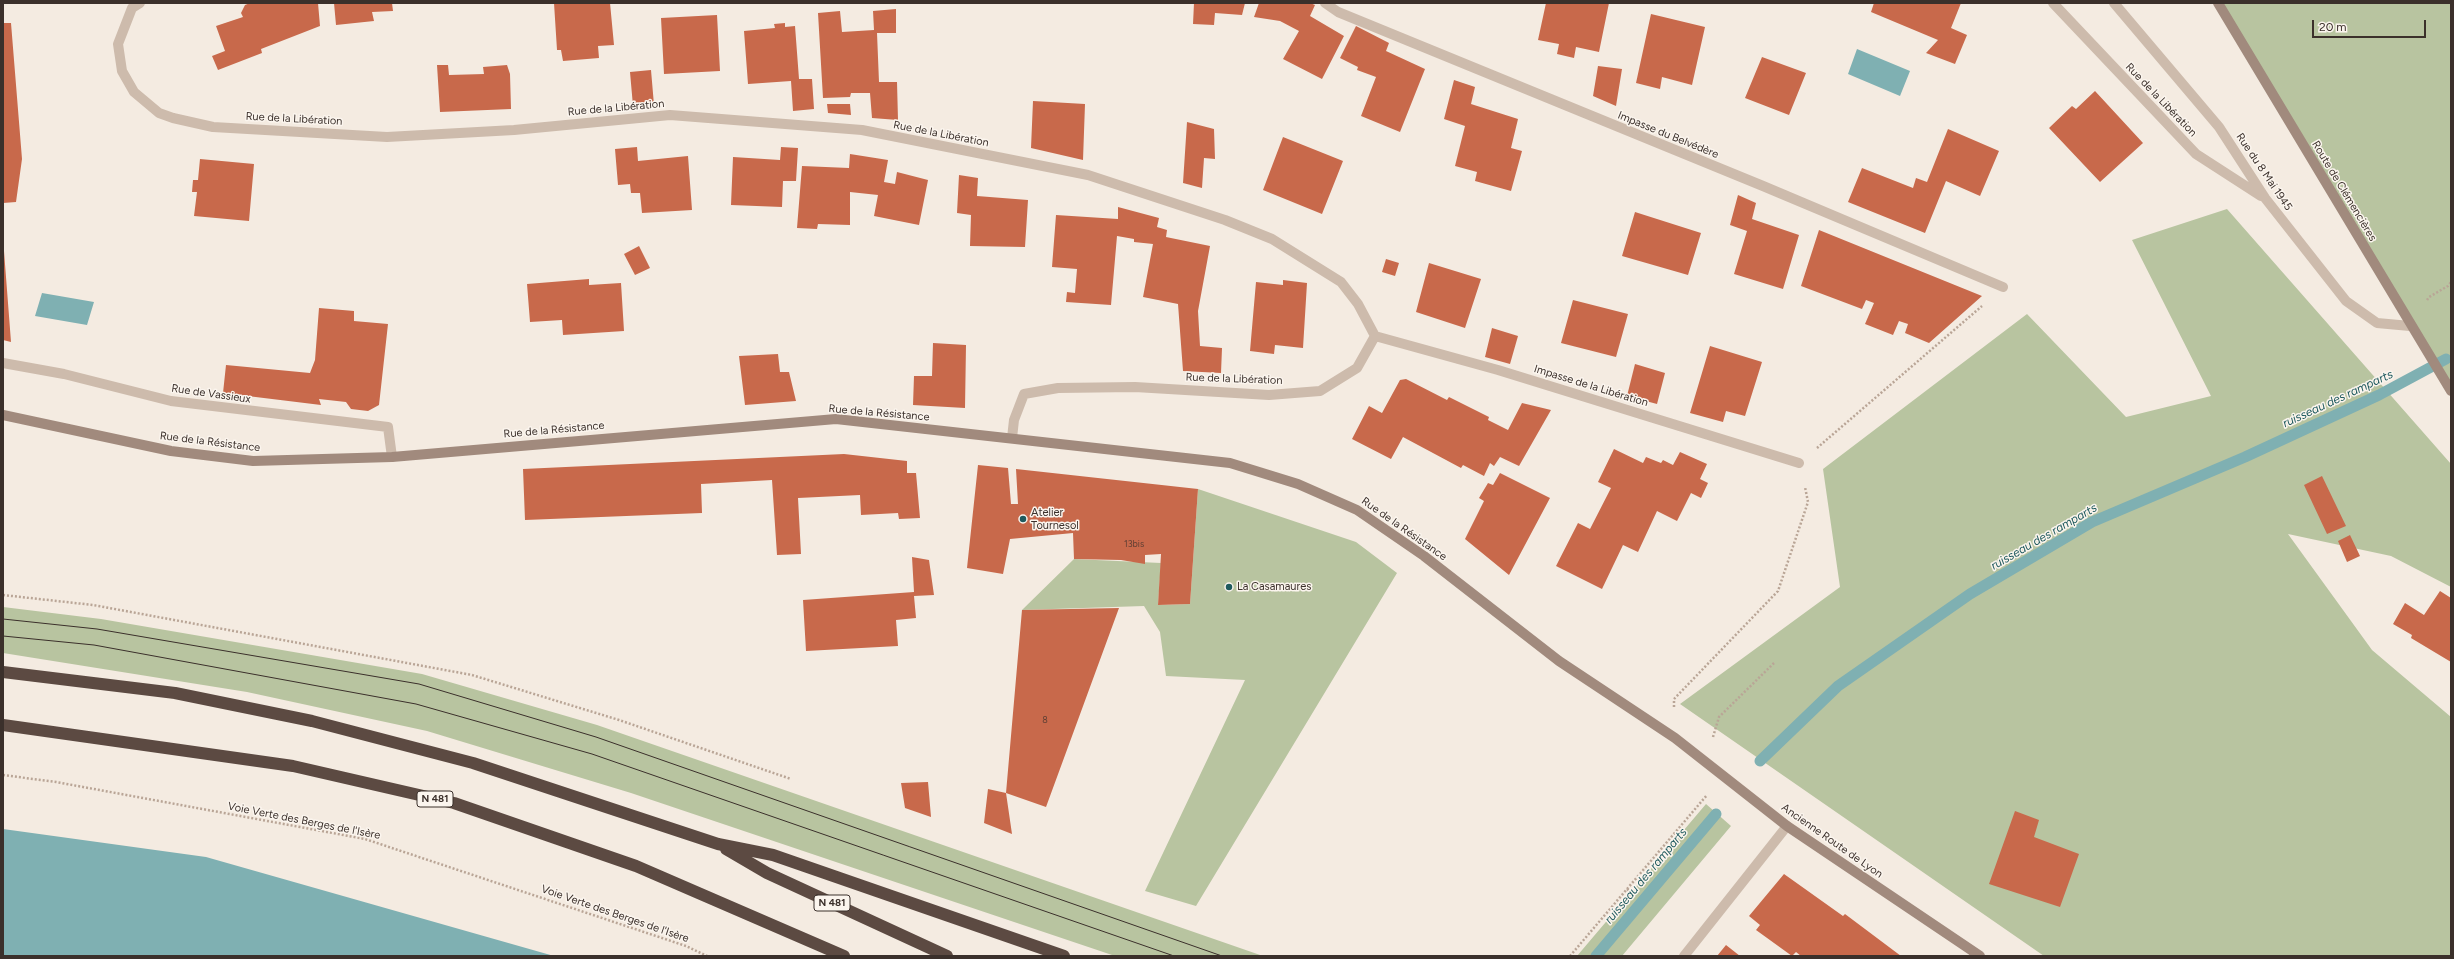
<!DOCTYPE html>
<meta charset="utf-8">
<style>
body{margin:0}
#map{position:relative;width:2454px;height:959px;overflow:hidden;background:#f4ebe1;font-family:Figtree,sans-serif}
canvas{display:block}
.frame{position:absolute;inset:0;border:4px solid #3b302b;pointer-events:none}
.scale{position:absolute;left:2312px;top:20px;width:114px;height:18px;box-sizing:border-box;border:2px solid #3b302b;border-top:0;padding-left:5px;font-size:12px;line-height:14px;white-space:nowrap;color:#3b302b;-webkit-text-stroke:3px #fbf5ee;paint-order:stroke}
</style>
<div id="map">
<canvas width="2454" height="959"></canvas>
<div class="frame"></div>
<div class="scale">20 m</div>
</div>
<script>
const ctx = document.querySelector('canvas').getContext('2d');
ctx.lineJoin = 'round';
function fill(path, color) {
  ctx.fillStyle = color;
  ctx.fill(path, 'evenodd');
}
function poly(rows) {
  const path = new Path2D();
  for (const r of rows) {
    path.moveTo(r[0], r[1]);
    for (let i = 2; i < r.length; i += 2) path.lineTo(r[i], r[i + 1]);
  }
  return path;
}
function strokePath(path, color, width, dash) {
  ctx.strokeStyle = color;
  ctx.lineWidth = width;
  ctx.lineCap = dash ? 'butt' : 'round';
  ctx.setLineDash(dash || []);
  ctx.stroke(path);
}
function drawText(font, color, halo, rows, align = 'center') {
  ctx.font = font + ' Figtree,sans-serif';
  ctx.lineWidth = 3;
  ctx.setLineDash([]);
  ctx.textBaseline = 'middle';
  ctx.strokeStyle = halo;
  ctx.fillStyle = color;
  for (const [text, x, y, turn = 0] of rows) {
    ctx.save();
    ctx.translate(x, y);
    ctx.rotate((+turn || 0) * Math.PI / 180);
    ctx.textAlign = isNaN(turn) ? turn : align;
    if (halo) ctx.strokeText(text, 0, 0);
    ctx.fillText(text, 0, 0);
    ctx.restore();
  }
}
fill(poly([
 [2218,3,2451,3,2451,391],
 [2227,209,2451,464,2451,587,2391,556,2288,534,2372,650,2451,717,2451,956,2044,956,1680,704,1840,587,1823,469,2027,314,2126,417,2211,396,2132,240],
 [1198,489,1356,542,1397,573,1196,906,1145,891,1245,680,1166,676,1160,632,1144,606,1022,610,1074,559,1161,563,1158,605,1190,604],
 [3,607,101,619,422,674,597,725,1263,956,1115,956,631,793,427,731,247,692,3,653],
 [1706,804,1731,826,1622,956,1577,956]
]), '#b8c4a0');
fill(poly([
 [1857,49,1910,71,1900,96,1848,74],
 [42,293,94,302,87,325,35,316],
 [3,829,206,857,554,956,3,956]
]), '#7fb0b2');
strokePath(poly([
 [1760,761,1838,686,1970,594,2092,522,2245,457,2379,395,2446,359],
 [1596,956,1716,814]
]), '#7fb0b2', 11);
fill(poly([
 [250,3,318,3,320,26,261,49,262,53,218,70,212,56,225,51,216,26,243,17,241,13,245,5],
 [334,3,392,3,393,11,372,12,374,21,336,25],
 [554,3,610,3,614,45,598,46,599,58,563,61,561,50,557,50],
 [1194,3,1245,3,1242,15,1215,13,1214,25,1193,24],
 [1259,3,1310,3,1315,5,1310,16,1344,36,1322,79,1283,59,1299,31,1280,21,1254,17],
 [1546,3,1609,3,1599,52,1576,47,1574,58,1557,54,1559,44,1538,40],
 [1874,3,1961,3,1951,28,1967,35,1955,64,1926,53,1938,40,1871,12],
 [896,9,896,33,877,33,879,82,897,82,898,120,872,118,870,93,851,93,850,97,823,98,818,13,840,11,842,32,874,30,873,11],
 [1651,14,1705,27,1692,85,1662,77,1660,89,1636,83],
 [717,15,720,71,664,74,661,18],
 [3,23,11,23,22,159,16,202,3,203],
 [785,23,785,27,795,26,799,79,812,79,814,109,793,111,791,81,748,84,744,31,775,28,774,24],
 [1356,26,1389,43,1386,51,1425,69,1400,132,1361,116,1376,77,1357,70,1358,67,1340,58],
 [1762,57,1806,73,1789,115,1745,98],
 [437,65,448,65,449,75,484,74,483,67,507,65,510,74,511,109,440,112],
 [1598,66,1622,69,1616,106,1593,96],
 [651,70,654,105,633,106,630,72],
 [1454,80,1475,87,1471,104,1518,119,1511,148,1522,151,1511,191,1475,181,1477,172,1455,166,1465,126,1444,119],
 [2095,91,2143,143,2100,182,2049,128,2072,106,2076,109],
 [1033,101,1085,104,1083,160,1031,148],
 [827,104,850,104,851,115,828,113],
 [1187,122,1214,129,1215,159,1204,158,1202,188,1183,183],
 [1948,129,1999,151,1980,196,1946,181,1925,233,1848,202,1862,168,1913,188,1916,178,1927,182],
 [1283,137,1343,161,1322,214,1263,190],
 [637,147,638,161,688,156,692,210,642,213,640,193,631,193,630,184,618,185,615,149],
 [781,147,798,148,796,181,783,181,782,207,731,205,733,157,780,160],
 [850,154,888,160,884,182,895,184,897,172,928,180,919,225,874,216,878,195,850,192,850,225,818,224,817,229,797,228,802,166,849,168],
 [200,159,254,164,249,221,194,216,197,192,192,192,193,180,198,180],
 [959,175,978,178,977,196,1028,200,1025,247,970,246,971,215,957,213],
 [1738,195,1756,203,1752,219,1799,235,1783,289,1734,274,1747,231,1730,225],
 [1118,207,1159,218,1157,227,1167,230,1166,237,1210,246,1198,311,1200,346,1222,348,1221,373,1183,371,1178,304,1143,297,1153,244,1134,242,1134,239,1117,236,1111,305,1066,302,1067,292,1075,293,1077,269,1052,267,1056,215,1118,219],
 [1635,212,1701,233,1688,275,1622,256],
 [1819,230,1982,296,1929,343,1905,333,1908,324,1899,321,1893,335,1865,324,1874,303,1866,300,1862,309,1801,286],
 [639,246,650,268,635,275,624,254],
 [3,251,4,251,11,342,3,340],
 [1386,259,1399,263,1395,276,1382,272],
 [1429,263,1481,279,1465,328,1416,312],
 [589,279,589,285,621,283,624,331,563,335,562,320,530,322,527,284],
 [1283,280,1307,283,1303,348,1275,345,1274,354,1250,351,1256,282,1283,285],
 [1573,300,1628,314,1616,357,1561,343],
 [319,308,354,311,354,321,388,324,379,405,368,411,351,409,346,402,319,399,321,405,223,393,226,365,310,373,315,360],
 [1492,328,1518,336,1510,364,1485,357],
 [933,343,966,345,965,408,913,405,914,376,932,376],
 [1710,346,1762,362,1745,416,1726,411,1723,422,1690,413],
 [778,354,780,372,789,372,796,401,745,405,739,356],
 [1635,364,1665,373,1657,404,1627,396],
 [1406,379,1447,400,1449,397,1489,417,1488,420,1508,430,1522,403,1551,410,1519,466,1500,457,1494,466,1490,463,1484,476,1463,465,1461,468,1403,437,1391,459,1352,439,1369,406,1382,413,1400,380],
 [1614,449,1643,463,1646,457,1661,463,1663,460,1673,465,1680,452,1707,464,1700,479,1708,483,1701,498,1691,493,1677,521,1657,511,1638,552,1623,545,1602,589,1556,566,1578,523,1590,529,1611,488,1598,482],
 [844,454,907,461,907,473,916,473,920,518,899,519,898,513,861,515,860,495,798,498,801,554,777,555,772,480,701,484,702,513,525,520,523,469],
 [978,465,1008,468,1011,504,1018,504,1016,469,1198,489,1190,604,1158,605,1161,554,1145,555,1145,564,1121,560,1074,559,1073,533,1010,539,1003,574,967,568],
 [1500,473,1550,498,1509,575,1465,539,1484,501,1479,498,1488,483,1493,485],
 [2322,476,2346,526,2327,534,2304,485],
 [2350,535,2360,556,2347,562,2338,541],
 [912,557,929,560,934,595,914,596,916,618,896,620,898,646,806,651,803,600,914,592],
 [2440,591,2451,598,2451,662,2411,638,2412,635,2393,624,2405,603,2424,615],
 [1119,608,1046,807,1006,793,1022,610],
 [928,782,931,817,905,808,901,783],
 [988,789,1006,793,1012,834,984,823],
 [2015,811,2039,820,2034,837,2079,854,2060,907,1989,884],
 [1784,874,1843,916,1845,914,1901,956,1801,956,1796,952,1792,956,1756,930,1760,925,1749,916],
 [1726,945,1740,956,1717,956]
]), '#c8694b');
strokePath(poly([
 [2427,300,2429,297,2448,286,2451,282],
 [1817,448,1982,306],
 [3,595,93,605,472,675,619,720,791,779],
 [1674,707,1674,699,1778,591,1808,502,1805,487],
 [1713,737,1719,717,1774,663],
 [3,775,56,782,365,839,686,946,707,956],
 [1627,889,1631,892],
 [1570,956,1707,795]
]), '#b9a596', 2.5, [2, 2]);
strokePath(poly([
 [140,3,132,8,118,44,122,71,134,92,159,113,173,118,213,127,387,137,514,130,670,115,862,130,1088,175,1225,220,1272,239,1341,282,1358,304,1375,336,1357,368,1320,391,1269,395,1135,387,1058,388,1024,394,1014,420,1012,438],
 [1325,3,1338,12,1763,186,2003,287],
 [2053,3,2196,154,2261,196],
 [2114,3,2219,127,2265,198,2346,301,2377,323,2410,326],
 [1375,336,1498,370,1799,463],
 [3,363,64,374,171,401,388,427,392,457],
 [1684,956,1787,826]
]), '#cdbbac', 10);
strokePath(poly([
 [2218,3,2451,391],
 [3,415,171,451,253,461,392,457,836,419,1230,463,1298,484,1357,510,1424,556,1559,661,1675,738,1787,826,1980,956]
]), '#a18a7d', 10);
strokePath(poly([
 [3,672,175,693,312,721,473,763,718,844,773,855,1064,956],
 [3,725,293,766,454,803,636,866,844,956],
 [726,849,767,873,947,956]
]), '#5c4a42', 12);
strokePath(poly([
 [3,619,97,629,419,684,596,737,1222,956],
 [3,636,94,645,416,704,592,754,1174,956]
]), '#3b302b', 1);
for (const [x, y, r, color] of [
 [1023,519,4,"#1f5a5e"],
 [1229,587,4,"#1f5a5e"]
]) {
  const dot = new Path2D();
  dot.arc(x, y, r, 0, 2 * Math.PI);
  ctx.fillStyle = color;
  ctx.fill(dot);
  strokePath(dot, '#fbf5ee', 1.5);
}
drawText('9px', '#5e3e33', null, [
 ["13bis",1134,544],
 ["8",1045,720]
]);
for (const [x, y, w] of [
 [435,799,36],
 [832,903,36]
]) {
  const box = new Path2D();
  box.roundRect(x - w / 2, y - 8, w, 16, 3);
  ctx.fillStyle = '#fbf5ee';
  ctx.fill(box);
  strokePath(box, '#3b302b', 1);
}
drawText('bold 10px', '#3b302b', null, [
 ["N 481",435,799],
 ["N 481",832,903]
]);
drawText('11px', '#3b302b', '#fbf5ee', [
 ["Rue de la Libération",2161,100,46],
 ["Rue de la Libération",616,108,-5],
 ["Rue de la Libération",294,119,3],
 ["Rue de la Libération",941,134,11],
 ["Impasse du Belvédère",1668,135,22],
 ["Rue du 8 Mai 1945",2264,172,56],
 ["Route de Clémencières",2344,191,59],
 ["Rue de la Libération",1234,379,2],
 ["Impasse de la Libération",1591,386,17],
 ["Rue de Vassieux",211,394,8],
 ["Rue de la Résistance",879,413,5],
 ["Rue de la Résistance",554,430,-5],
 ["Rue de la Résistance",210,442,7],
 ["Rue de la Résistance",1404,529,35],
 ["Voie Verte des Berges de l'Isère",304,821,11],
 ["Ancienne Route de Lyon",1832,841,35],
 ["Voie Verte des Berges de l'Isère",615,914,19]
]);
drawText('11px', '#3b302b', '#fbf5ee', [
 ["Atelier",1031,513],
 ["Tournesol",1031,526],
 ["La Casamaures",1237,587]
], 'left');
drawText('italic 12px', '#1f5a5e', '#fbf5ee', [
 ["ruisseau des ramparts",2338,399,-25],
 ["ruisseau des ramparts",2044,537,-30],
 ["ruisseau des ramparts",1646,876,-50]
]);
</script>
